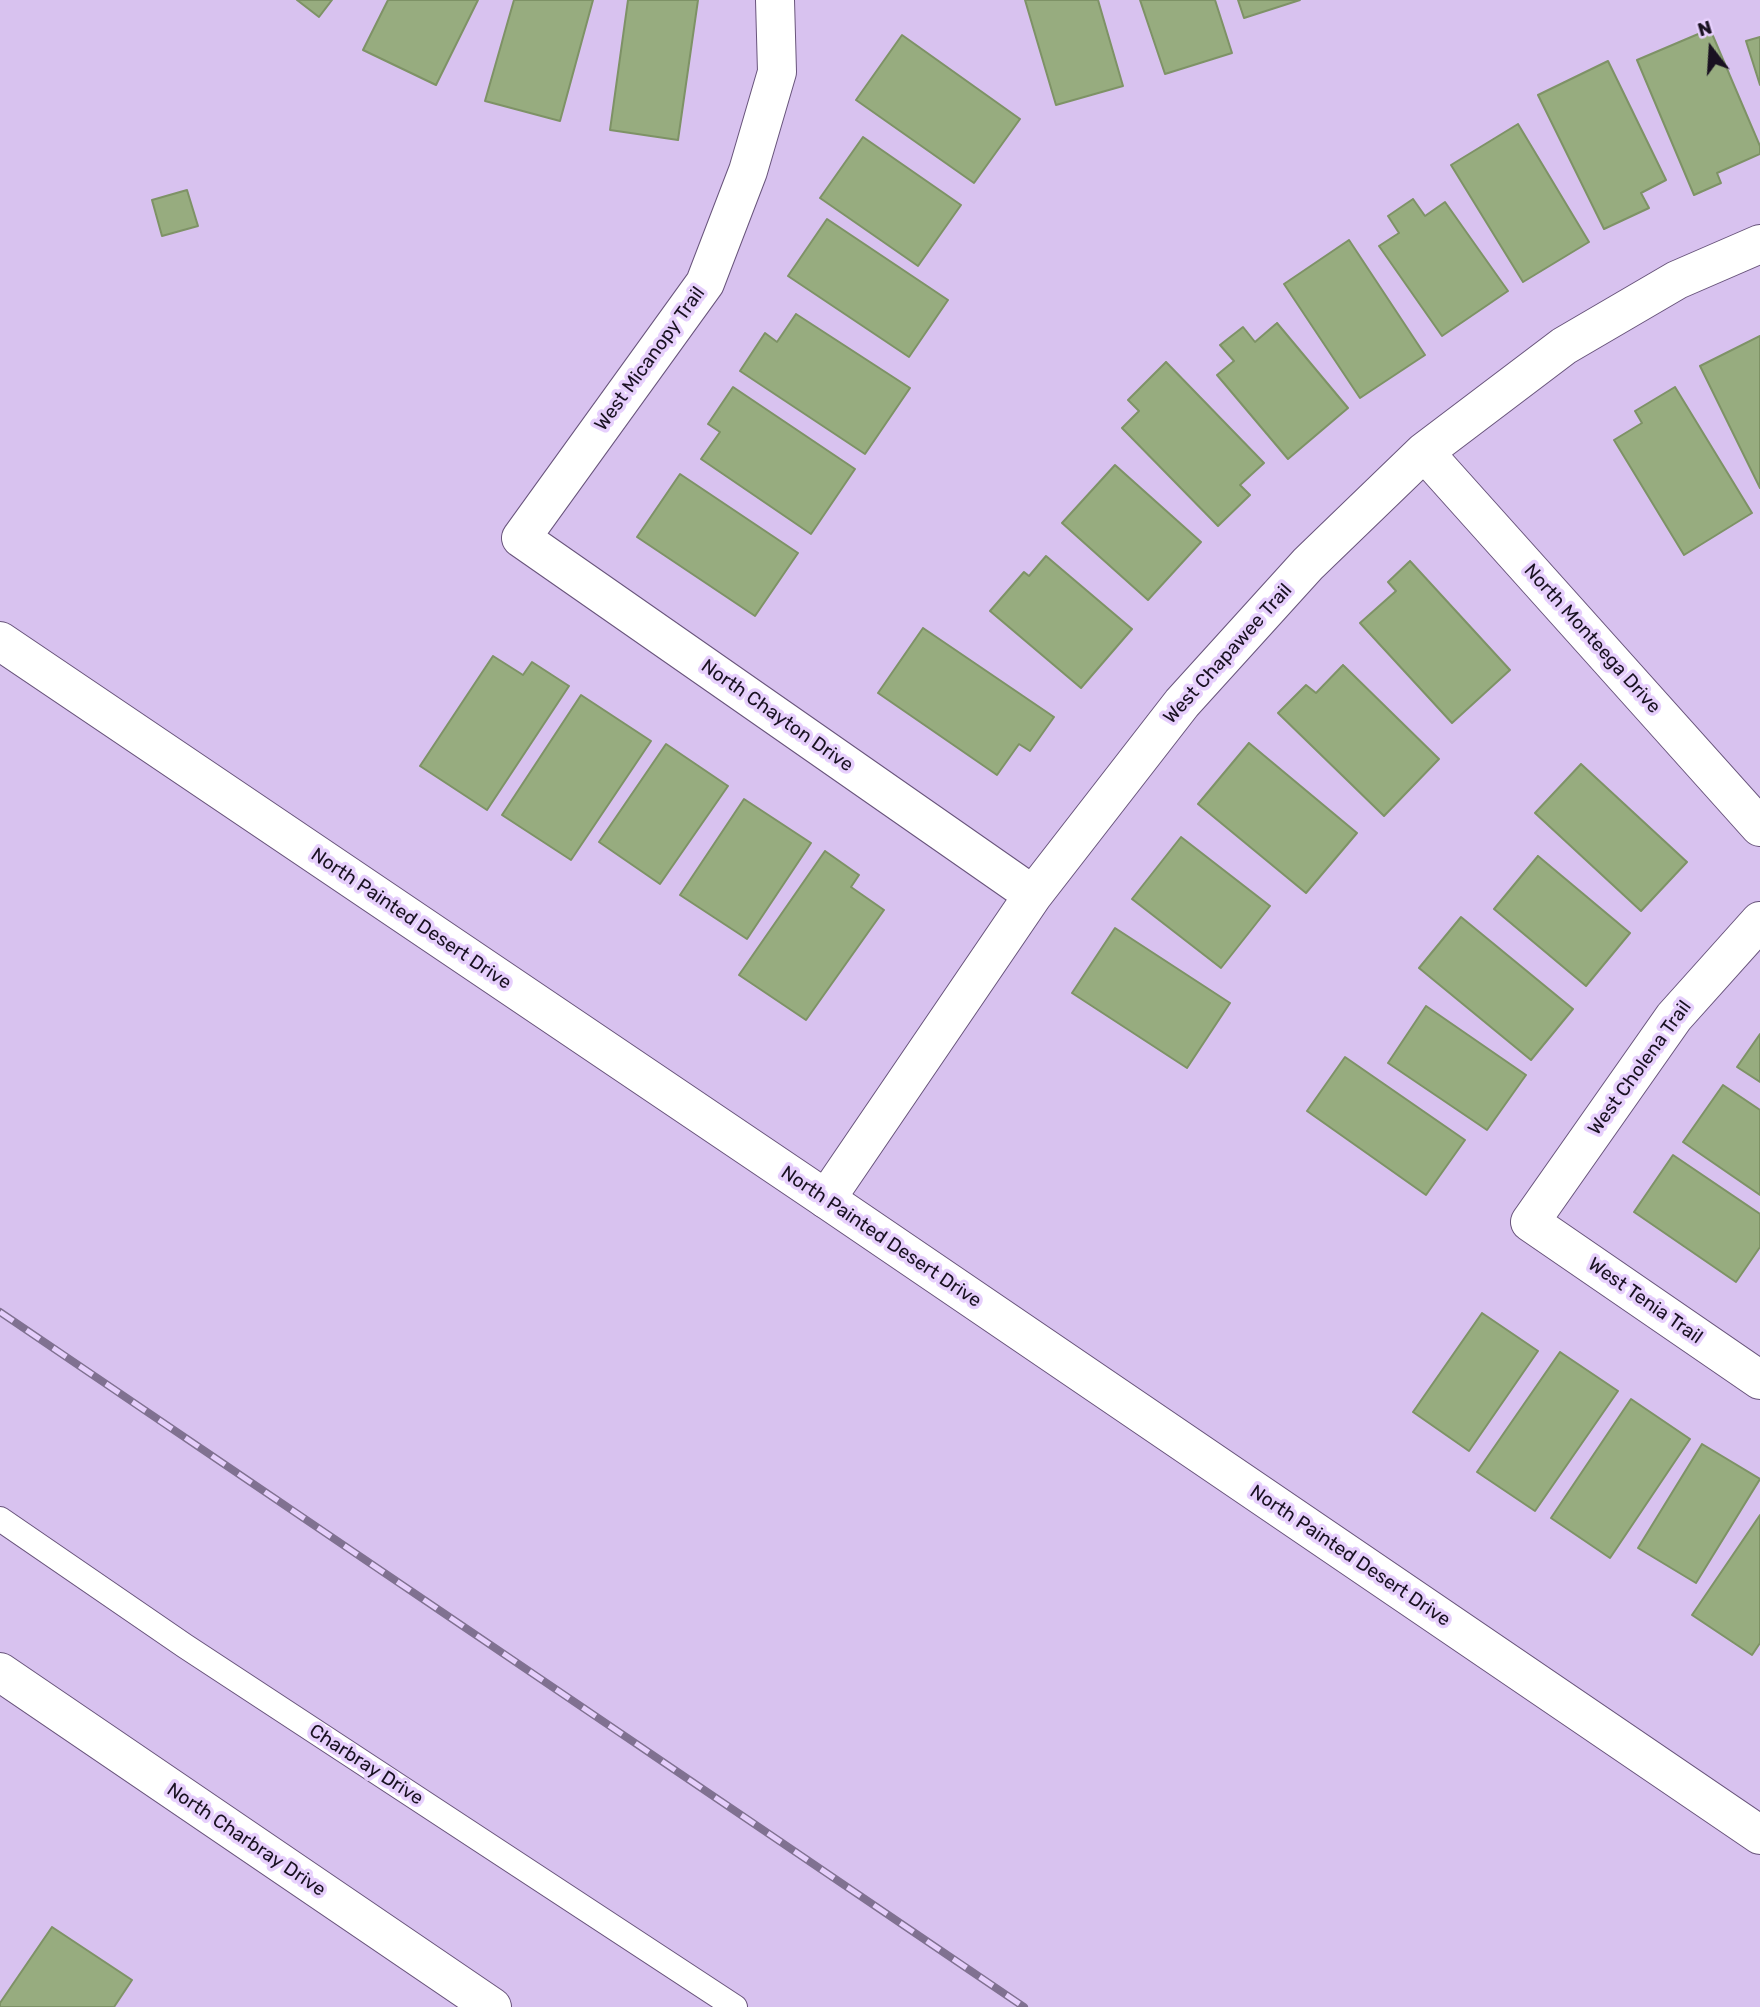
<!DOCTYPE html>
<style>
body{margin:0}
#map{position:relative;width:1760px;height:2007px;overflow:hidden;background:#d8c2ef;font-family:Rubik,sans-serif}
canvas{display:block}
.north{position:absolute;left:1676px;top:14px;width:70px;height:70px;-webkit-text-stroke:5px #e6cffc;paint-order:stroke;rotate:343deg;font-size:19px;font-weight:700;line-height:28px;text-align:center;color:#191121}
.north::after{content:'';display:block;margin:auto;width:24px;height:32px;background:#191121;clip-path:polygon(50% 0,100% 100%,50% 72%,0 100%)}
</style>
<div id="map">
<canvas width="1760" height="2007"></canvas>
<div class="north">N</div>
</div>
<script>
const ctx = document.querySelector('canvas').getContext('2d');
ctx.lineJoin = 'round';
function fill(path, color) {
  ctx.fillStyle = color;
  ctx.fill(path, 'evenodd');
}
function poly(rows) {
  const path = new Path2D();
  for (const r of rows) {
    path.moveTo(r[0], r[1]);
    for (let i = 2; i < r.length; i += 2) path.lineTo(r[i], r[i + 1]);
  }
  return path;
}
function strokePath(path, color, width, dash) {
  ctx.strokeStyle = color;
  ctx.lineWidth = width;
  ctx.lineCap = dash ? 'butt' : 'round';
  ctx.setLineDash(dash || []);
  ctx.stroke(path);
}
function drawText(font, color, halo, rows, align = 'center') {
  ctx.font = font + ' Rubik,sans-serif';
  ctx.lineWidth = 7;
  ctx.setLineDash([]);
  ctx.textBaseline = 'middle';
  ctx.strokeStyle = halo;
  ctx.fillStyle = color;
  for (const [text, x, y, turn = 0] of rows) {
    ctx.save();
    ctx.translate(x, y);
    ctx.rotate((+turn || 0) * Math.PI / 180);
    ctx.textAlign = isNaN(turn) ? turn : align;
    if (halo) ctx.strokeText(text, 0, 0);
    ctx.fillText(text, 0, 0);
    ctx.restore();
  }
}
const building = poly([
 [297,0,332,0,319,17,297,0],
 [388,0,478,0,436,85,363,50,388,0],
 [514,0,593,0,560,121,485,101,514,0],
 [628,0,698,0,678,140,610,130,628,0],
 [1025,0,1098,0,1123,86,1056,105,1025,0],
 [1140,0,1215,0,1232,53,1165,74,1140,0],
 [1238,0,1300,0,1244,18,1238,0],
 [1710,29,1760,146,1760,154,1717,173,1721,183,1694,195,1637,60,1710,29],
 [902,35,1020,119,974,183,856,100,902,35],
 [1760,37,1760,85,1746,41,1760,37],
 [1608,61,1666,180,1641,193,1649,208,1604,229,1538,95,1608,61],
 [1518,124,1589,242,1523,282,1451,165,1518,124],
 [863,137,961,205,918,266,820,198,863,137],
 [187,190,198,226,162,236,152,200,187,190],
 [1413,199,1425,216,1445,202,1508,291,1442,336,1379,246,1399,233,1388,216,1413,199],
 [827,219,948,300,909,357,788,276,827,219],
 [1349,240,1425,355,1360,398,1284,284,1349,240],
 [796,314,910,388,865,454,740,371,765,333,777,342,796,314],
 [1277,323,1348,408,1288,459,1217,375,1234,361,1220,345,1243,327,1255,342,1277,323],
 [1760,336,1760,488,1700,366,1760,336],
 [1166,362,1264,463,1240,485,1250,495,1218,526,1122,428,1139,411,1128,400,1166,362],
 [733,387,855,469,811,534,701,459,720,432,708,424,733,387],
 [1675,387,1752,513,1684,555,1614,440,1642,423,1635,411,1675,387],
 [1115,465,1201,542,1148,600,1062,523,1115,465],
 [680,474,798,553,755,616,637,537,680,474],
 [1046,556,1132,629,1081,688,990,611,1024,572,1029,576,1046,556],
 [1410,561,1510,670,1452,723,1360,623,1396,591,1388,582,1410,561],
 [923,628,1054,717,1030,751,1019,744,997,775,878,693,923,628],
 [493,656,523,675,532,662,569,686,487,810,420,766,493,656],
 [1343,665,1439,759,1384,816,1278,713,1306,685,1316,693,1343,665],
 [581,695,651,741,571,860,502,815,581,695],
 [1249,743,1357,833,1306,893,1198,804,1249,743],
 [666,744,728,786,660,884,599,842,666,744],
 [1581,764,1687,862,1641,911,1535,813,1581,764],
 [744,799,811,843,747,939,680,895,744,799],
 [1181,837,1270,906,1221,968,1132,899,1181,837],
 [825,851,859,875,851,887,884,910,806,1020,739,975,825,851],
 [1538,856,1630,933,1586,986,1494,909,1538,856],
 [1461,917,1573,1009,1531,1060,1419,968,1461,917],
 [1115,928,1230,1003,1187,1068,1072,993,1115,928],
 [1426,1006,1526,1075,1487,1130,1388,1063,1426,1006],
 [1760,1034,1760,1082,1737,1067,1760,1034],
 [1345,1057,1465,1140,1426,1195,1307,1111,1345,1057],
 [1723,1085,1760,1110,1760,1195,1683,1142,1723,1085],
 [1673,1155,1760,1214,1760,1247,1736,1282,1634,1212,1673,1155],
 [1482,1313,1538,1351,1469,1451,1413,1412,1482,1313],
 [1560,1352,1618,1391,1535,1511,1477,1472,1560,1352],
 [1631,1399,1690,1439,1610,1558,1551,1518,1631,1399],
 [1702,1444,1760,1479,1696,1583,1638,1548,1702,1444],
 [1760,1515,1760,1643,1752,1655,1692,1615,1760,1515],
 [52,1927,132,1980,114,2007,0,2007,0,2003,52,1927]
]);
fill(building, '#97ac7f');
strokePath(building, '#7e9266', 2);
const service = poly([
 [0,1519,185,1646,735,2007]
]);
const minor = poly([
 [775,0,777,72,748,171,705,283,521,538,1033,895],
 [1424,452,1760,827],
 [1760,921,1674,1017,1530,1222,1760,1380],
 [826,1199,1033,895,1182,703,1308,564,1424,452,1564,346,1677,280,1760,244],
 [0,1672,492,2007]
]);
const tertiary = poly([
 [0,641,826,1199,1760,1835]
]);
strokePath(service, '#68547b', 26);
strokePath(minor, '#68547b', 40);
strokePath(tertiary, '#68547b', 40);
strokePath(service, '#fff', 24);
strokePath(minor, '#fff', 38);
strokePath(tertiary, '#fff', 38);
const rail = poly([
 [0,1312,1024,2007]
]);
strokePath(rail, '#807191', 8);
strokePath(rail, '#e6cffc', 5, [16]);
drawText('19px', '#191121', '#e6cffc', [
 ["West Micanopy Trail",650,359,-54],
 ["North Monteega Drive",1592,639,48],
 ["West Chapawee Trail",1228,654,-48],
 ["North Chayton Drive",777,716,35],
 ["North Painted Desert Drive",411,919,34],
 ["West Cholena Trail",1640,1068,-54],
 ["North Painted Desert Drive",881,1237,34],
 ["West Tenia Trail",1645,1301,35],
 ["North Painted Desert Drive",1350,1556,34],
 ["Charbray Drive",366,1765,33],
 ["North Charbray Drive",246,1840,34]
]);
</script>
